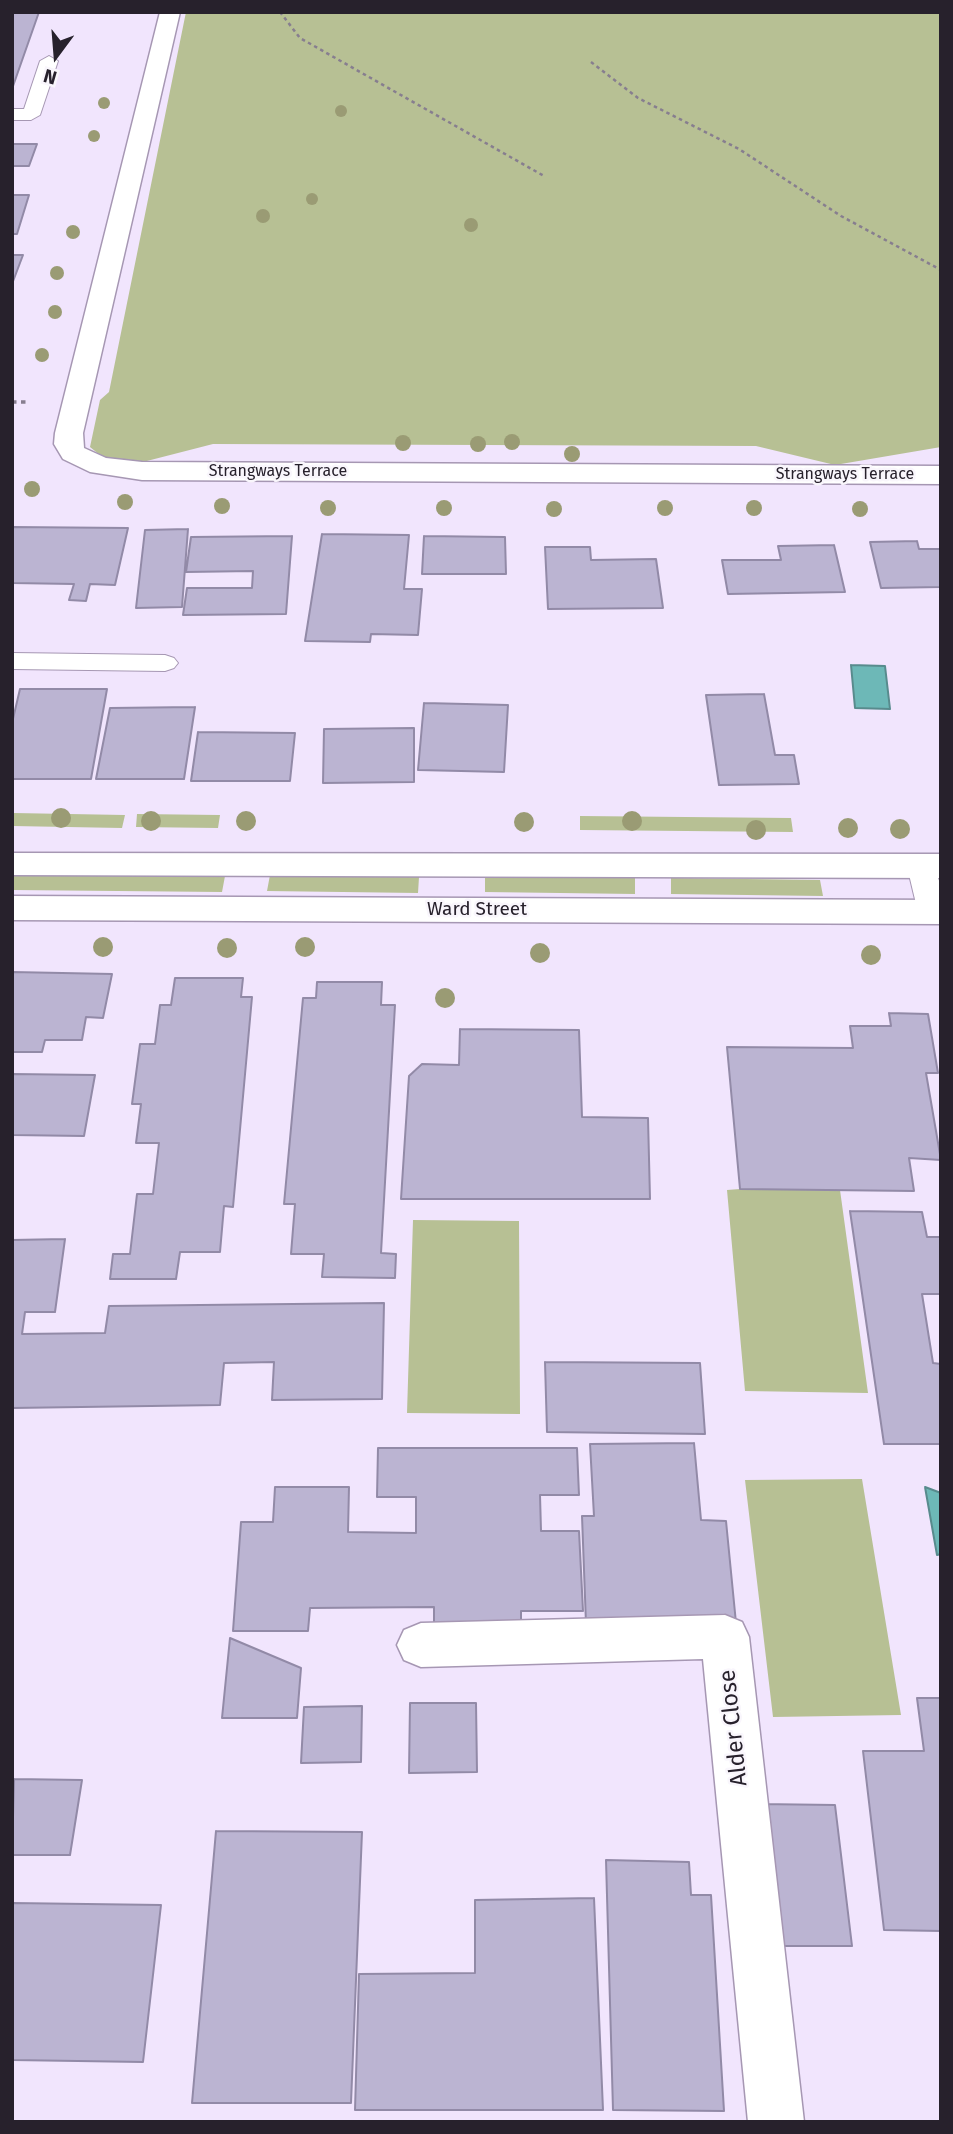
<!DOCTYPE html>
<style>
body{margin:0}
#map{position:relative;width:953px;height:2134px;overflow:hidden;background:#f1e5fd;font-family:"Fira Sans",sans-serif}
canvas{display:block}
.frame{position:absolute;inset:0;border:14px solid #27212c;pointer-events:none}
.north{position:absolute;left:21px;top:21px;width:70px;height:70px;-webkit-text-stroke:5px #f9f6fc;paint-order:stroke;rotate:196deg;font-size:19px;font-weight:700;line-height:28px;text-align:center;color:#27212c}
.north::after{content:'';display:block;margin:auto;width:24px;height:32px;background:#27212c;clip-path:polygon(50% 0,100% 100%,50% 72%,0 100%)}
</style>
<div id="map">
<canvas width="953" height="2134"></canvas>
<div class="frame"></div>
<div class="north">N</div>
</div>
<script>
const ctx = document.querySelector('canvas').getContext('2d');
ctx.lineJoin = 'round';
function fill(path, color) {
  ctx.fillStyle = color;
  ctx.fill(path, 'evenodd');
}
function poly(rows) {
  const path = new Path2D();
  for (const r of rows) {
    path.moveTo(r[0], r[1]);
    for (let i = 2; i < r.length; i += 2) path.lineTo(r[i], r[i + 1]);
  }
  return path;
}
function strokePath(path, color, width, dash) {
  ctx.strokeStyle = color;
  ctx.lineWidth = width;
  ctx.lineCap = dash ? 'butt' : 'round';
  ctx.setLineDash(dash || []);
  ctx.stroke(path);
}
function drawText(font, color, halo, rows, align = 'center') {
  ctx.font = font + ' "Fira Sans",sans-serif';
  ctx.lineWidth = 5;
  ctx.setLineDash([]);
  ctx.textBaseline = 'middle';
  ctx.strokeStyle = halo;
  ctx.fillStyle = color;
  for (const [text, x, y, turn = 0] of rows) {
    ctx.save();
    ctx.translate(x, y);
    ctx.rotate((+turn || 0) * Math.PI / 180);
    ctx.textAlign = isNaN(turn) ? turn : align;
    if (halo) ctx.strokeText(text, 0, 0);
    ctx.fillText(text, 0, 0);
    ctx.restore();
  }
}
fill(poly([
 [186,12,941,12,941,447,835,465,756,446,213,444,139,463,105,459,90,447,100,400,109,392],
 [13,813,125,815,122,828,12,826],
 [137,814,220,815,218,828,136,827],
 [580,816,791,818,793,832,580,830],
 [12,874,225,876,222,892,12,890],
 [270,875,419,877,418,893,267,891],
 [485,876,635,878,635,894,485,892],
 [671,878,820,880,823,896,671,894],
 [740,1189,840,1190,868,1393,745,1391,727,1190],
 [413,1220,519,1221,520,1414,407,1413],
 [862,1479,901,1715,773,1717,745,1480]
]), '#b7c094');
const water = poly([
 [851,665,885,666,890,709,855,708,851,665],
 [925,1487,941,1493,941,1554,937,1555,925,1487]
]);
fill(water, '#6db8b7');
strokePath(water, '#588b8d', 2);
const building = poly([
 [12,12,39,12,12,89,12,12],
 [12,144,37,144,29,166,12,166,12,144],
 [12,195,29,195,17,234,12,234,12,195],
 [12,255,23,255,12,284,12,255],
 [12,527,128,528,115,585,90,584,86,601,69,600,74,584,12,583,12,527],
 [188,529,182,607,136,608,145,530,188,529],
 [322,534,409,535,404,589,422,589,418,635,371,634,370,642,305,641,322,534],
 [292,536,286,614,183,615,187,588,252,588,253,571,186,572,191,537,292,536],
 [424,536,505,537,506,574,422,574,424,536],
 [917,541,919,549,941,549,941,587,881,588,870,542,917,541],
 [834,545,845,592,728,594,722,560,781,560,778,546,834,545],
 [545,547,590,547,591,560,656,559,663,608,548,609,545,547],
 [20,689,107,689,91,779,12,779,12,723,20,689],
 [764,694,775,755,794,755,799,784,719,785,706,695,764,694],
 [424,703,508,705,504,772,418,770,424,703],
 [195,707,184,779,96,779,110,708,195,707],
 [414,728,414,782,323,783,324,729,414,728],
 [198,732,295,733,290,781,191,781,198,732],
 [12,972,112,974,103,1018,86,1017,82,1040,45,1040,42,1052,12,1052,12,972],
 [175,978,243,978,241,997,252,997,233,1207,224,1206,220,1252,180,1252,176,1279,110,1279,113,1254,130,1254,137,1194,153,1194,159,1143,136,1143,141,1104,132,1104,140,1044,155,1044,160,1005,171,1005,175,978],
 [317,982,382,982,381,1005,395,1005,381,1253,396,1254,395,1278,322,1277,324,1254,291,1254,295,1204,284,1204,303,998,316,998,317,982],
 [889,1013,928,1014,938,1073,926,1073,941,1160,909,1158,914,1191,740,1189,727,1047,853,1048,850,1026,891,1026,889,1013],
 [460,1029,579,1030,582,1117,648,1118,650,1199,401,1199,409,1076,422,1064,459,1065,460,1029],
 [12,1074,95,1075,84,1136,12,1135,12,1074],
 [850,1211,922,1212,927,1237,941,1237,941,1294,922,1294,933,1363,941,1364,941,1444,884,1444,850,1211],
 [65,1239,55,1312,25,1312,22,1334,105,1333,109,1306,384,1303,382,1399,272,1400,274,1362,224,1363,220,1405,12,1408,12,1240,65,1239],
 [545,1362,700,1363,705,1434,547,1432,545,1362],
 [694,1443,701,1520,726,1521,736,1623,586,1624,582,1516,594,1516,590,1444,694,1443],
 [378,1448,577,1448,579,1495,540,1495,541,1531,579,1531,583,1611,521,1611,521,1637,434,1637,434,1607,310,1608,308,1631,233,1631,241,1522,273,1522,275,1487,349,1487,348,1532,416,1533,416,1497,377,1497,378,1448],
 [230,1638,301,1668,297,1718,222,1718,230,1638],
 [917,1698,941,1698,941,1931,884,1930,863,1751,924,1751,917,1698],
 [410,1703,476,1703,477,1772,409,1773,410,1703],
 [362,1706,361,1762,301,1763,304,1707,362,1706],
 [14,1779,82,1780,70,1855,12,1855,14,1779],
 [759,1804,835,1805,852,1946,770,1946,759,1804],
 [216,1831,362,1832,351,2103,192,2103,216,1831],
 [606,1860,689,1862,691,1895,711,1895,724,2111,613,2110,606,1860],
 [594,1898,603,2110,355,2110,359,1974,475,1973,475,1900,594,1898],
 [12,1903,161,1905,143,2062,12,2060,12,1903]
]);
fill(building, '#bbb4d2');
strokePath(building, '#928aa7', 2);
const lane = poly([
 [49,56,58,61,40,115,31,120,12,120,12,109,24,109,40,61,49,56],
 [12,653,165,655,174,658,178,663,174,668,165,671,12,669,12,653],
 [921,857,931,859,941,886,941,920,933,922,923,919,918,912,907,866,911,859,921,857]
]);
const street = poly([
 [160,12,180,12,83,433,84,448,106,458,142,462,941,466,941,484,142,480,90,472,63,459,54,444,55,433,160,12],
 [725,1615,742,1622,749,1637,804,2122,748,2122,703,1659,421,1667,404,1660,397,1645,404,1630,421,1623,725,1615]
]);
const secondary = poly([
 [12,853,941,854,941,878,12,875,12,853],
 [12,896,941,900,941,924,12,920,12,896]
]);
strokePath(lane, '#a697b3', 2);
strokePath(street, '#a697b3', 3);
strokePath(secondary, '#a697b3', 3);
strokePath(poly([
 [280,12,300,38,544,176],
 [591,62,638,98,739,149,841,216,941,270]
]), '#877e8f', 2.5, [3.5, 3.5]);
strokePath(poly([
 [12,402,29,402]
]), '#877e8f', 3.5, [4.5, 4.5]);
fill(lane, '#fff');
fill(street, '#fff');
fill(secondary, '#fff');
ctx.fillStyle = '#9a9b74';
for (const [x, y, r] of [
 [104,103,6],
 [341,111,6],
 [94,136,6],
 [312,199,6],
 [263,216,7],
 [471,225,7],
 [73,232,7],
 [57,273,7],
 [55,312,7],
 [42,355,7],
 [512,442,8],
 [403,443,8],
 [478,444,8],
 [572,454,8],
 [32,489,8],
 [125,502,8],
 [222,506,8],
 [328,508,8],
 [444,508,8],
 [665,508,8],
 [754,508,8],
 [554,509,8],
 [860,509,8],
 [61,818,10],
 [151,821,10],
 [246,821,10],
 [632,821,10],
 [524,822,10],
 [848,828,10],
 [900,829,10],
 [756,830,10],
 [103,947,10],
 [305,947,10],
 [227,948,10],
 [540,953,10],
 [871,955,10],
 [445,998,10]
]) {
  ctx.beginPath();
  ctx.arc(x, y, r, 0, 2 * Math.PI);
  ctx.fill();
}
drawText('16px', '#27212c', '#f9f6fc', [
 ["Strangways Terrace",278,472],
 ["Strangways Terrace",845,475]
]);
drawText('19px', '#27212c', '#f9f6fc', [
 ["Ward Street",477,910]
]);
drawText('23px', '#27212c', '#f9f6fc', [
 ["Alder Close",734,1728,-96]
]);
</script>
